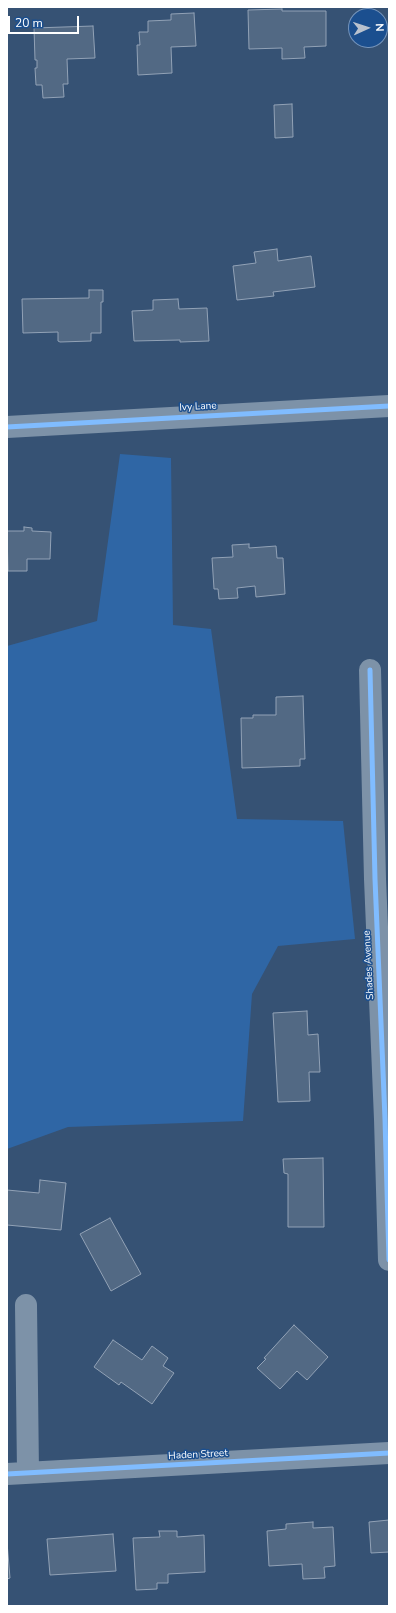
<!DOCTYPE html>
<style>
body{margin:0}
#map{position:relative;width:396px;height:1613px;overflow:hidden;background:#365274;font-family:"Nunito Sans",sans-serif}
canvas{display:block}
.frame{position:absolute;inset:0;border:8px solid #fff;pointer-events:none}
.north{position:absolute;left:348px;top:8px;width:40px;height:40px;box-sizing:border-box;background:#1b4f8f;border:1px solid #7695bc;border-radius:50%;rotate:87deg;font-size:11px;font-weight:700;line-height:16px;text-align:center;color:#fff}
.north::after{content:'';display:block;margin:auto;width:14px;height:18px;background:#b9c2ce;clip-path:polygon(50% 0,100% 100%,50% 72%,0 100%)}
.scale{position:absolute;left:8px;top:16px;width:71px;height:18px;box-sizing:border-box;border:2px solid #fff;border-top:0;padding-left:5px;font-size:12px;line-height:14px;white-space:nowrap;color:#fff;-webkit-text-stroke:3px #1b4f8f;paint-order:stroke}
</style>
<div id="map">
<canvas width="396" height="1613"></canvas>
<div class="frame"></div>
<div class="north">N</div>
<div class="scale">20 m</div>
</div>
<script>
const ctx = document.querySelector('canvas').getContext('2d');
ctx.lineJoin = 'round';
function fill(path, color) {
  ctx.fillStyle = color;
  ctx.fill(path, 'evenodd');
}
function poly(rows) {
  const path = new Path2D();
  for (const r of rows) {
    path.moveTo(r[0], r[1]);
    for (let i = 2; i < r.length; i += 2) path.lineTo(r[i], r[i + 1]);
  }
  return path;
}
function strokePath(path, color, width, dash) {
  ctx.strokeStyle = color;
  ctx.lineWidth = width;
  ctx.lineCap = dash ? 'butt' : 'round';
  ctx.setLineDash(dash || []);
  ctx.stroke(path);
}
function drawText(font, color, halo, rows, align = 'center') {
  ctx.font = font + ' "Nunito Sans",sans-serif';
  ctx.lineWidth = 3;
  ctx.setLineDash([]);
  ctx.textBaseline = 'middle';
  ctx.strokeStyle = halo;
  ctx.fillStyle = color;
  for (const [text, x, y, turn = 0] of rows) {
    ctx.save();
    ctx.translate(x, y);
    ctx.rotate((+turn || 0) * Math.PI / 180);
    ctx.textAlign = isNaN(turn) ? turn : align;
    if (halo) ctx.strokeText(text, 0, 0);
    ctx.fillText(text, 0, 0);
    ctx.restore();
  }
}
fill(poly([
 [120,454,171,458,173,625,211,629,237,819,343,821,355,939,278,946,252,994,243,1121,68,1127,7,1149,7,646,97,621]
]), '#2f66a5');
const building = poly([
 [282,9,282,11,326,11,326,46,304,47,305,58,282,59,282,48,249,49,248,10,282,9],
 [194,13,196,46,171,47,172,73,138,75,137,45,140,45,139,32,148,32,148,21,171,20,171,14,194,13],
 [93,26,95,58,67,59,68,84,63,84,64,97,43,98,42,85,36,85,35,68,37,68,37,60,35,60,34,28,93,26],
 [292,104,293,137,275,138,274,105,292,104],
 [277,249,278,261,311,256,315,287,273,292,274,296,237,300,233,266,256,263,254,252,277,249],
 [89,290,103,290,103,302,101,302,101,333,91,333,91,341,60,342,58,341,58,332,23,333,22,299,89,298,89,290],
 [178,299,179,309,207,308,209,341,180,342,180,340,134,341,132,311,153,310,153,300,178,299],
 [24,527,32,528,32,531,51,532,50,559,27,559,27,571,8,571,7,531,24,531,24,527],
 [249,544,249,548,276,546,277,558,283,558,285,594,256,597,255,586,237,588,238,598,219,599,218,589,214,589,212,558,233,557,232,545,249,544],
 [303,696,305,759,300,759,300,766,242,768,241,718,253,718,253,715,276,715,276,697,303,696],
 [307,1011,308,1035,318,1034,320,1072,309,1072,310,1101,278,1102,273,1013,307,1011],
 [323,1158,324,1227,288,1227,288,1174,284,1173,283,1159,323,1158],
 [40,1180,66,1183,61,1230,7,1225,7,1190,39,1193,40,1180],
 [110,1218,141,1274,111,1291,80,1234,110,1218],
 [294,1325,328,1357,307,1380,297,1371,280,1389,257,1368,266,1359,264,1358,294,1325],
 [113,1340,142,1360,152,1346,168,1358,163,1366,174,1373,152,1404,121,1382,119,1385,94,1367,113,1340],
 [389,1520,389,1552,371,1553,369,1522,389,1520],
 [313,1522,313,1528,333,1527,335,1566,324,1567,325,1578,303,1579,302,1564,269,1566,267,1531,286,1529,286,1524,313,1522],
 [159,1531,177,1531,177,1537,204,1535,205,1572,168,1574,168,1583,157,1583,157,1589,136,1590,133,1538,160,1537,159,1531],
 [113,1534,116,1571,50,1575,47,1539,113,1534],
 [7,1542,10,1578,7,1579,7,1542]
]);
fill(building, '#526984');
strokePath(building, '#92a2b6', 1);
strokePath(poly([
 [7,427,389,406],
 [370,670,375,879,385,1119,389,1260],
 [26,1305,28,1473],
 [7,1474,389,1453]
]), '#7d92a8', 22);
strokePath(poly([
 [7,427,389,406],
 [370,670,375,879,385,1119,389,1260],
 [7,1474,389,1453]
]), '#80bcff', 5);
drawText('10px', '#fff', '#1b4f8f', [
 ["Ivy Lane",198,407,-3],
 ["Shades Avenue",369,965,-93],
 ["Haden Street",198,1455,-3]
]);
</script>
